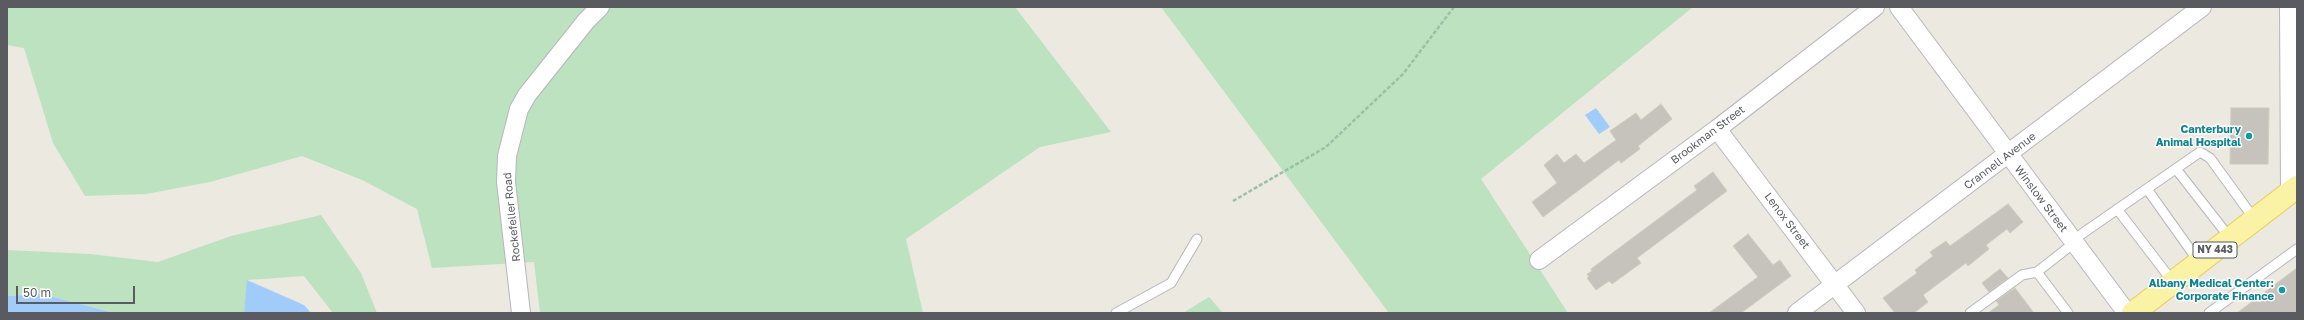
<!DOCTYPE html>
<style>
body{margin:0}
#map{position:relative;width:2304px;height:320px;overflow:hidden;background:#ebe9e0;font-family:"Golos Text",sans-serif}
canvas{display:block}
.frame{position:absolute;inset:0;border:8px solid #595b60;pointer-events:none}
.scale{position:absolute;left:16px;top:286px;width:119px;height:18px;box-sizing:border-box;border:2px solid #595b60;border-top:0;padding-left:5px;font-size:12px;line-height:14px;white-space:nowrap;color:#595b60;-webkit-text-stroke:3px #fff;paint-order:stroke}
</style>
<div id="map">
<canvas width="2304" height="320"></canvas>
<div class="frame"></div>
<div class="scale">50 m</div>
</div>
<script>
const ctx = document.querySelector('canvas').getContext('2d');
ctx.lineJoin = 'round';
function fill(path, color) {
  ctx.fillStyle = color;
  ctx.fill(path, 'evenodd');
}
function poly(rows) {
  const path = new Path2D();
  for (const r of rows) {
    path.moveTo(r[0], r[1]);
    for (let i = 2; i < r.length; i += 2) path.lineTo(r[i], r[i + 1]);
  }
  return path;
}
function strokePath(path, color, width, dash) {
  ctx.strokeStyle = color;
  ctx.lineWidth = width;
  ctx.lineCap = dash ? 'butt' : 'round';
  ctx.setLineDash(dash || []);
  ctx.stroke(path);
}
function drawText(font, color, halo, rows, align = 'center') {
  ctx.font = font + ' "Golos Text",sans-serif';
  ctx.lineWidth = 3;
  ctx.setLineDash([]);
  ctx.textBaseline = 'middle';
  ctx.strokeStyle = halo;
  ctx.fillStyle = color;
  for (const [text, x, y, turn = 0] of rows) {
    ctx.save();
    ctx.translate(x, y);
    ctx.rotate((+turn || 0) * Math.PI / 180);
    ctx.textAlign = isNaN(turn) ? turn : align;
    if (halo) ctx.strokeText(text, 0, 0);
    ctx.fillText(text, 0, 0);
    ctx.restore();
  }
}
fill(poly([
 [7,7,1015,7,1111,132,1040,147,906,239,923,313,540,313,534,262,432,268,417,209,362,180,302,156,210,182,146,194,85,196,53,143,24,48,7,45],
 [1161,7,1693,7,1481,179,1568,313,1389,313],
 [321,215,361,273,377,313,333,313,304,276,248,280,244,313,114,313,43,294,7,296,7,250,90,254,158,262,231,236],
 [1209,297,1223,313,1183,313]
]), '#bde2c0');
fill(poly([
 [1596,108,1610,127,1599,134,1585,115],
 [247,280,304,305,311,313,244,313],
 [43,294,114,313,7,313,7,296]
]), '#a1ccf9');
const building = poly([
 [1661,104,1672,119,1638,146,1640,149,1621,163,1619,160,1543,217,1532,202,1557,183,1544,165,1557,154,1564,163,1576,154,1584,163,1616,140,1610,131,1636,113,1641,120,1661,104],
 [2231,108,2269,108,2268,164,2230,164,2231,108],
 [1713,172,1727,191,1637,258,1641,263,1612,284,1609,281,1596,290,1587,278,1589,277,1587,274,1592,271,1591,269,1697,190,1694,186,1713,172],
 [2008,204,2023,222,2010,233,2007,229,1986,245,1989,249,1968,266,1966,263,1923,295,1928,302,1914,313,1895,313,1883,298,1917,273,1915,270,1933,256,1930,252,1946,241,1950,246,2008,204],
 [1748,234,1773,265,1780,260,1791,276,1741,313,1709,313,1758,277,1733,246,1748,234],
 [2297,268,2297,313,2237,313,2297,268],
 [2000,269,2008,278,1989,292,1982,283,2000,269],
 [2015,288,2034,313,1988,313,1999,305,1996,301,2015,288]
]);
fill(building, '#c6c3bd');
strokePath(building, '#cfcbbf', 1);
const service = poly([
 [2176,169,2230,238],
 [2147,189,2199,262],
 [2117,209,2173,282],
 [2073,240,2200,152,2210,158,2255,220],
 [2037,272,2068,313],
 [1116,313,1171,283,1197,239],
 [1970,313,2022,275,2037,272,2074,243],
 [2209,313,2297,249]
]);
const minor = poly([
 [1899,7,2127,313],
 [2289,7,2290,193],
 [1717,129,1856,313],
 [1539,260,1717,129,1875,7],
 [521,313,506,182,507,156,519,109,527,95,586,21,600,7],
 [1797,313,2202,7]
]);
const primary = poly([
 [2133,313,2297,187]
]);
strokePath(service, '#b6b7bc', 11);
strokePath(minor, '#b6b7bc', 20);
strokePath(primary, '#e8cc5c', 24);
strokePath(poly([
 [1233,201,1326,147,1403,74,1454,7]
]), '#97c2a7', 2.5, [4, 2]);
strokePath(service, '#fff', 9);
strokePath(minor, '#fff', 18);
strokePath(primary, '#faf3a6', 22);
for (const [x, y, r, color] of [
 [2249,136,4,"#0f9aa8"],
 [2282,290,4,"#0f9aa8"]
]) {
  const dot = new Path2D();
  dot.arc(x, y, r, 0, 2 * Math.PI);
  ctx.fillStyle = color;
  ctx.fill(dot);
  strokePath(dot, '#fff', 1.5);
}
for (const [x, y, w] of [
 [2215,250,44]
]) {
  const box = new Path2D();
  box.roundRect(x - w / 2, y - 8, w, 16, 3);
  ctx.fillStyle = '#fff';
  ctx.fill(box);
  strokePath(box, '#595b60', 1);
}
drawText('bold 10px', '#595b60', null, [
 ["NY 443",2215,250]
]);
drawText('bold 11px', '#0d838f', '#fff', [
 ["Canterbury",2241,130],
 ["Animal Hospital",2241,143],
 ["Albany Medical Center:",2274,284],
 ["Corporate Finance",2274,297]
], 'right');
drawText('11px', '#595b60', '#fff', [
 ["Brookman Street",1708,135,-37],
 ["Crannell Avenue",2000,161,-37],
 ["Winslow Street",2041,199,53],
 ["Rockefeller Road",512,217,-96],
 ["Lenox Street",1787,221,53]
]);
</script>
